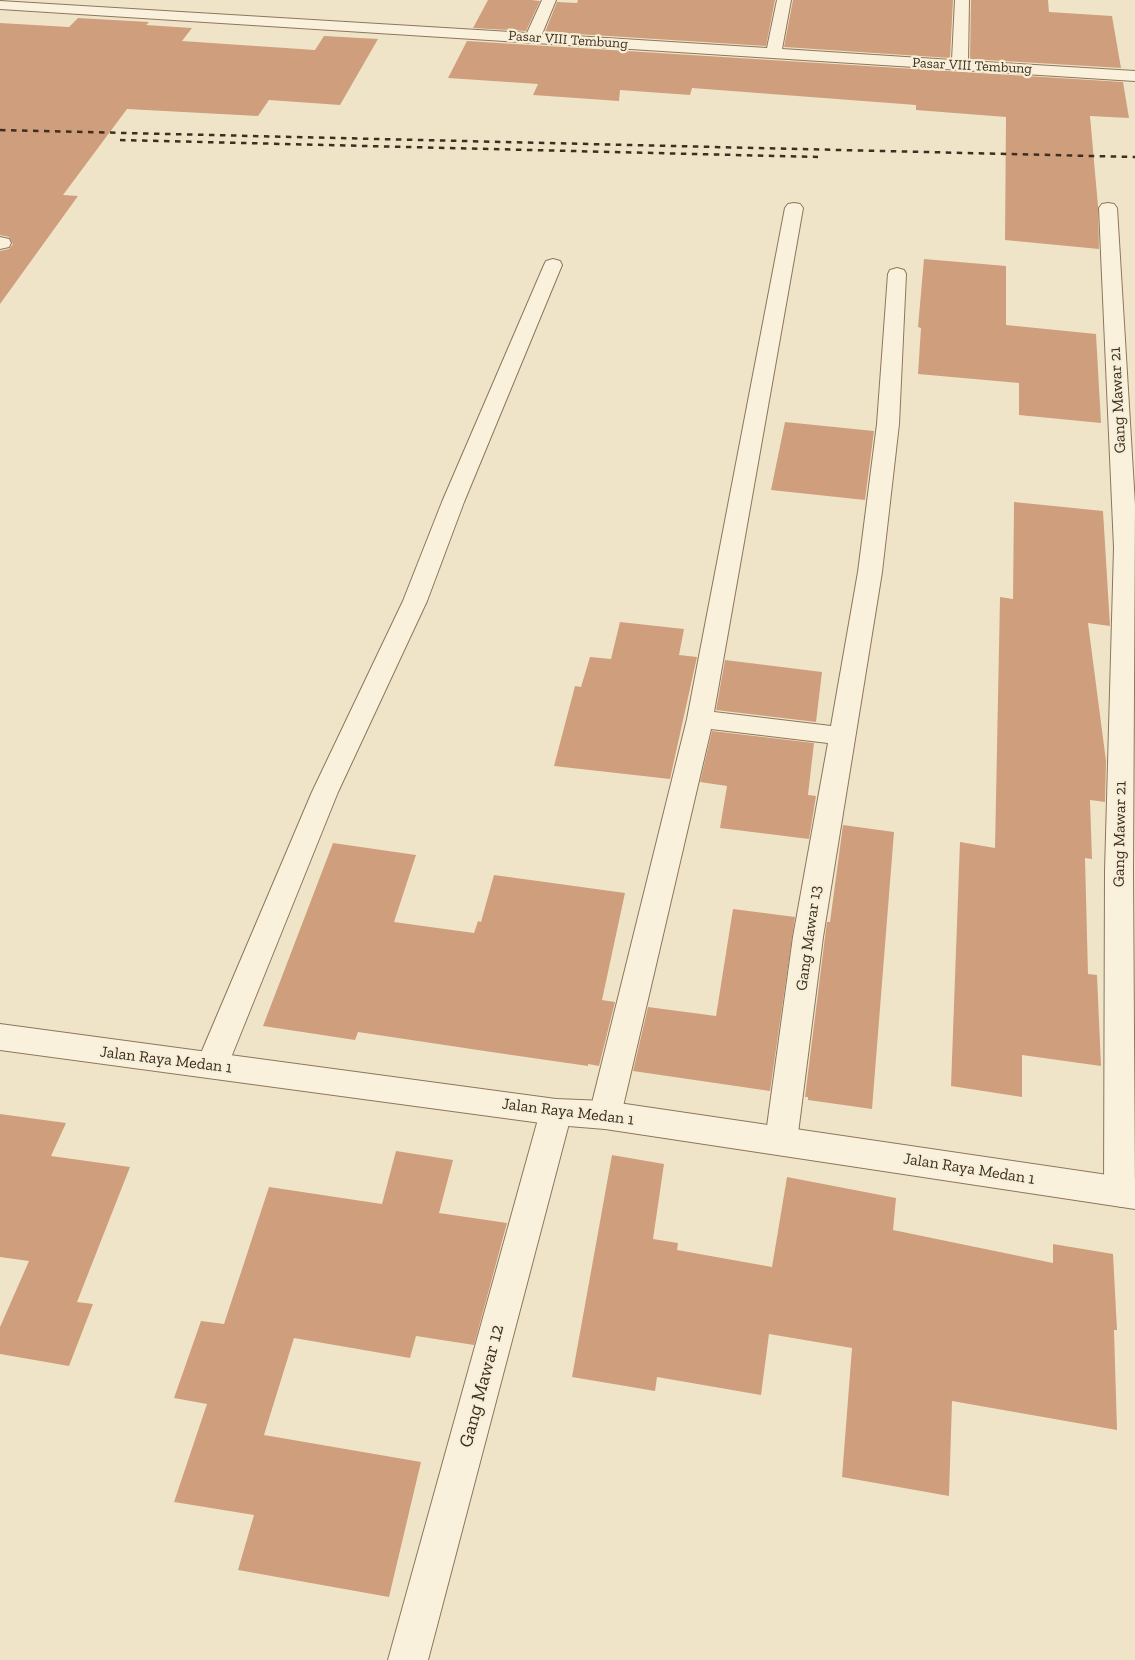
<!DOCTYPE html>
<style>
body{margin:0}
canvas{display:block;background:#f0e4c8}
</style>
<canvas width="1135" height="1660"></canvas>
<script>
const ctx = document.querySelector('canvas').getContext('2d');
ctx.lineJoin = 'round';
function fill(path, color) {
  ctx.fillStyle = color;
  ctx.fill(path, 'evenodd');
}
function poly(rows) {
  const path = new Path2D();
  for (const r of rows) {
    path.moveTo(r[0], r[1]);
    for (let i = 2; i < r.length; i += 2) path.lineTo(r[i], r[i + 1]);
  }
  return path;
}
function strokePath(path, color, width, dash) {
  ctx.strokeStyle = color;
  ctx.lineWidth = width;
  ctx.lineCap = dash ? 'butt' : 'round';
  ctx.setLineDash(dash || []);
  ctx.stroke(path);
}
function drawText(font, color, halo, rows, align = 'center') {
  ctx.font = font + ' "Zilla Slab",serif';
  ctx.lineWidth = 4.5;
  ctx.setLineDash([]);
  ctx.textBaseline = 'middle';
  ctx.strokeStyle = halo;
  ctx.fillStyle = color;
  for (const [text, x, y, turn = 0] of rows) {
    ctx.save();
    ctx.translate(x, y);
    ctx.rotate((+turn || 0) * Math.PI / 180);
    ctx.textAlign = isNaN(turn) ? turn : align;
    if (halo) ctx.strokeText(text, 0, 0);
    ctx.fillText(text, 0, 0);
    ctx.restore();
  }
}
fill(poly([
 [488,0,531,0,540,1,526,31,473,28],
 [578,0,775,0,766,46,545,32,557,2,577,3],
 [793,0,953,0,950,58,784,47],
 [971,0,1048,0,1049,12,1112,16,1121,68,970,59],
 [78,18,149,22,146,25,192,28,182,41,315,50,324,36,378,39,340,105,269,100,258,116,127,109,63,195,78,196,0,304,0,251,9,249,13,244,9,237,0,235,0,23,69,27],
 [467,41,1123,82,1129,118,1090,116,1098,206,1099,249,1005,240,1006,117,916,110,916,105,692,88,690,95,620,90,619,101,533,95,538,84,448,78],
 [924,259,1006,266,1006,325,1096,334,1101,423,1019,415,1019,383,918,374,921,328,918,327],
 [785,422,874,431,865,500,771,490],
 [1014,502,1103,511,1110,626,1088,623,1106,761,1105,802,1090,800,1092,859,1085,858,1088,974,1097,975,1101,1066,1022,1055,1022,1097,951,1086,960,842,995,848,1000,597,1013,599],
 [620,622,684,629,679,655,697,657,670,779,554,766,575,686,581,687,590,657,611,659],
 [725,660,822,672,816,722,716,710],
 [712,731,814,743,808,795,816,796,809,839,720,828,727,786,700,782],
 [843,825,894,832,872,1109,808,1100,808,1097,805,1097,825,937,827,922,830,922],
 [333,843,416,855,394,922,474,933,478,921,481,922,494,875,625,893,602,1000,615,1002,599,1066,588,1064,588,1066,498,1053,358,1032,355,1040,263,1026],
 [733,909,795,917,770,1091,633,1071,648,1007,716,1016],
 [0,1114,66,1123,51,1156,130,1167,77,1302,93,1304,69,1366,0,1354,0,1327,29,1261,0,1257],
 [396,1151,453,1160,439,1213,507,1223,474,1345,416,1336,410,1358,294,1338,264,1435,421,1462,389,1597,238,1570,254,1515,174,1502,207,1404,174,1398,201,1321,224,1324,269,1187,382,1204],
 [612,1155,664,1164,653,1239,678,1243,677,1250,772,1267,787,1177,896,1198,893,1230,1053,1263,1053,1244,1113,1254,1117,1330,1114,1330,1117,1430,952,1401,949,1496,842,1477,852,1348,769,1334,761,1395,657,1377,655,1391,572,1377]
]), '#cf9f7d');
const minor = poly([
 [542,0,556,0,542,34,767,48,777,0,791,0,782,49,952,60,955,0,969,0,968,61,1135,71,1135,81,0,9,0,1,527,33,542,0],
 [794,203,800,204,803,208,714,712,831,726,858,572,877,424,888,274,890,270,897,268,904,270,906,274,899,424,882,572,823,937,797,1141,792,1151,781,1155,770,1151,765,1141,793,937,828,743,711,729,621,1115,616,1125,605,1129,594,1125,589,1115,687,719,785,208,788,204,794,203],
 [1108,203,1114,204,1117,208,1135,505,1133,871,1135,1197,1133,1202,1121,1207,1109,1202,1104,1192,1105,871,1114,548,1099,208,1102,204,1108,203],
 [0,237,9,239,11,243,9,247,0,249,0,237],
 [553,259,560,261,562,265,464,502,427,601,338,792,228,1065,223,1074,212,1078,201,1074,196,1065,312,792,403,601,442,502,544,265,546,261,553,259],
 [556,1099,567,1102,572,1112,428,1660,388,1660,540,1112,545,1102,556,1099]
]);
const tertiary = poly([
 [0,1024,556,1099,605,1101,1135,1179,1135,1209,605,1129,556,1125,0,1050,0,1024]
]);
strokePath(minor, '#8d765c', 2);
strokePath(tertiary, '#8d765c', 2);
fill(minor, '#faf1dc');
fill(tertiary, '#faf1dc');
strokePath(poly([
 [0,130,1135,157],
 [120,140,818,157]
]), '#3d2e20', 2.5, [5.5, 5.5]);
drawText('14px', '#3d2e20', '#f7eed8', [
 ["Pasar VIII Tembung",568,40,4],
 ["Pasar VIII Tembung",972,66,3]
]);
drawText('16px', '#3d2e20', '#f7eed8', [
 ["Gang Mawar 21",1118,400,-93],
 ["Gang Mawar 21",1120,834,-89],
 ["Gang Mawar 13",809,938,-82],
 ["Jalan Raya Medan 1",166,1060,7],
 ["Jalan Raya Medan 1",568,1112,7],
 ["Jalan Raya Medan 1",969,1169,9]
]);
drawText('19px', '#3d2e20', '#f7eed8', [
 ["Gang Mawar 12",482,1386,-75]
]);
</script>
